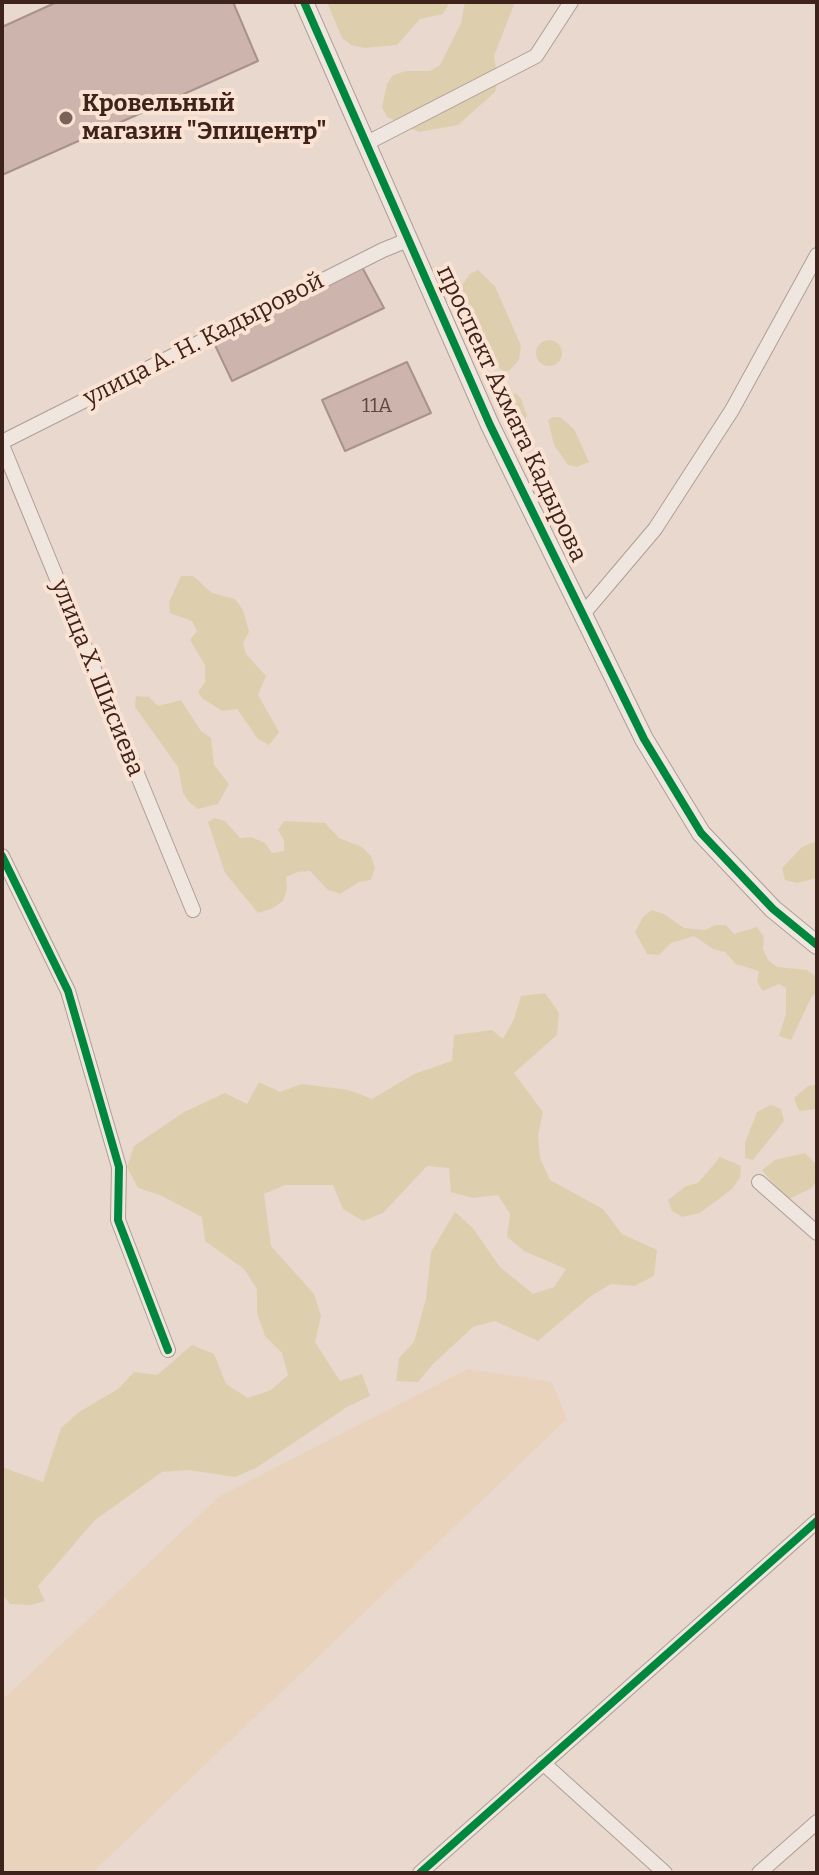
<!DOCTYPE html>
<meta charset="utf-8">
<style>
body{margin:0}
#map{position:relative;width:819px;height:1875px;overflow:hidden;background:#e9d8cd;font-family:Bitter,serif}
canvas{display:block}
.frame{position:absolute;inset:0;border:4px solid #3e231c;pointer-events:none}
</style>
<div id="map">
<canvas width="819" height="1875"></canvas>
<div class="frame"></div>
</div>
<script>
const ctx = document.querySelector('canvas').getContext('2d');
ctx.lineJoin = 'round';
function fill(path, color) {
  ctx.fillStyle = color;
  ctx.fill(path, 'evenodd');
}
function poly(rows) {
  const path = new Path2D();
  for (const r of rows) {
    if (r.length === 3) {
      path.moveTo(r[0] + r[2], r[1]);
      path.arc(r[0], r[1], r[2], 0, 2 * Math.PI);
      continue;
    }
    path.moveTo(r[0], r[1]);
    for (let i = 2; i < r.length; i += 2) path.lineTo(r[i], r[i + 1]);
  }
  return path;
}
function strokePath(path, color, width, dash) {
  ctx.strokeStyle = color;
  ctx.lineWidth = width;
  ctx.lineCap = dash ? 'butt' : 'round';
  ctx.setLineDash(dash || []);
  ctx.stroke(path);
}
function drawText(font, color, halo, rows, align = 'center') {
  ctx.font = font + ' Bitter,serif';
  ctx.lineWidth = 8;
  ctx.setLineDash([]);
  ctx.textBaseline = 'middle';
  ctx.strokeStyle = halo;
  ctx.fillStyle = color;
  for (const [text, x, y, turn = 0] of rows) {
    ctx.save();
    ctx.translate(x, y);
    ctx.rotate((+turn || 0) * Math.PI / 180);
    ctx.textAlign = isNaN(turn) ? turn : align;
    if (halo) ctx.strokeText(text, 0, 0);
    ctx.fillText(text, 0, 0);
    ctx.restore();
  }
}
fill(poly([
 [468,1369,552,1382,567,1419,92,1873,2,1873,2,1700,220,1496]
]), '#ead3bc');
fill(poly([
 [327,2,450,2,443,14,420,19,397,45,364,48,351,45,342,38],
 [465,2,515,2,494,56,498,80,495,92,458,125,419,132,387,117,382,107,387,84,393,75,406,71,430,71,440,65,461,23],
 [478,270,495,286,521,346,519,360,509,371,503,371,491,361,467,315,462,285,470,274],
 [549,353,13],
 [508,393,517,394,521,399,527,416,516,433,506,427,498,407,497,401],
 [553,417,560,417,574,429,589,462,577,467,568,465,554,445,548,420],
 [181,576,193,576,212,593,235,599,243,610,249,632,243,643,246,654,266,676,258,695,279,732,269,745,258,739,237,709,222,711,202,698,198,692,205,682,205,665,190,640,197,631,192,621,170,613,169,602],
 [136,696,149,697,158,706,181,700,201,731,211,738,214,765,229,784,218,804,198,809,189,802,183,793,178,767,135,707],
 [214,818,225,821,240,838,251,837,265,843,272,853,284,851,284,840,278,830,284,821,325,823,339,838,362,847,371,856,375,868,371,880,359,882,340,894,328,890,310,871,298,872,286,877,287,889,283,901,273,908,258,913,225,873,208,822],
 [814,842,817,843,817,878,797,883,785,880,782,868,802,847],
 [652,910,664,914,684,928,705,930,715,925,726,925,734,934,757,927,764,937,763,949,768,960,777,967,807,970,817,977,817,992,811,998,791,1040,779,1036,786,1014,786,988,779,984,763,991,757,982,759,971,736,964,725,952,713,949,694,936,671,943,659,955,647,954,635,932,643,917],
 [545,993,559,1013,557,1035,514,1073,543,1112,538,1135,540,1158,550,1180,603,1209,622,1234,657,1250,654,1276,634,1286,611,1284,591,1296,538,1341,495,1321,473,1327,433,1364,418,1382,396,1381,399,1358,414,1342,426,1299,431,1252,455,1212,472,1227,500,1267,533,1294,554,1287,566,1269,524,1251,507,1237,510,1214,498,1195,473,1198,451,1192,449,1168,427,1166,383,1213,363,1221,343,1209,333,1185,285,1185,264,1194,271,1246,314,1294,321,1316,315,1342,340,1381,362,1374,370,1396,347,1407,256,1468,235,1477,188,1470,162,1472,95,1520,38,1586,45,1601,31,1605,10,1604,2,1594,2,1467,43,1482,61,1428,79,1412,118,1389,134,1372,157,1375,192,1345,214,1354,226,1384,248,1398,271,1390,288,1375,282,1353,265,1336,257,1313,257,1289,244,1269,205,1241,202,1217,160,1195,138,1188,127,1167,134,1146,184,1112,225,1093,247,1104,259,1082,280,1092,302,1084,349,1090,372,1099,414,1074,452,1061,454,1035,492,1030,503,1039,514,1019,521,996],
 [817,1084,817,1109,799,1111,794,1098,808,1086],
 [771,1105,781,1109,784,1121,753,1160,745,1158,745,1143,757,1112],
 [805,1153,817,1165,817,1179,812,1188,789,1199,779,1192,762,1170,775,1160],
 [720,1157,741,1166,740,1178,732,1189,700,1213,682,1217,672,1211,668,1200,686,1186,698,1183]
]), '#ddcfae');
const building = poly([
 [57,2,233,2,258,61,2,175,2,27,57,2],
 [362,267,384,308,232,381,214,343,362,267],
 [407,362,431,413,345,451,322,400,407,362]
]);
fill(building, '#cdb4ad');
strokePath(building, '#aa928c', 2);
const minor = poly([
 [365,144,536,56,571,2],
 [2,442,383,250,408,240],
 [2,445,193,910],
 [583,614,655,529,732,410,817,255],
 [2,856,68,991,119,1167,118,1220,168,1350],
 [759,1182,817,1233],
 [543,1763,665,1873],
 [420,1873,817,1521],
 [759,1873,817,1822]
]);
const tertiary = poly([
 [304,2,490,425,644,739,701,833,773,909,817,945]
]);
strokePath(minor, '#ae9e96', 16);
strokePath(tertiary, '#ae9e96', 20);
strokePath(minor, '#f0e6e0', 14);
strokePath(tertiary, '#f0e6e0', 18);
strokePath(poly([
 [304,2,490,425,644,739,701,833,773,909,817,945],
 [2,856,68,991,119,1167,118,1220,168,1350],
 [420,1873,817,1521]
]), '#00873e', 8);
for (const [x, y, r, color] of [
 [66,118,8,"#7a625a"]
]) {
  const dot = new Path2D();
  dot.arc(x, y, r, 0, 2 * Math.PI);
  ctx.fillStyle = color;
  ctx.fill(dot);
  strokePath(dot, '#fae3d3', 3);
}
drawText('20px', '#624740', null, [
 ["11А",377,406]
]);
drawText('bold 24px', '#3e231c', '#fae3d3', [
 ["Кровельный",82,104],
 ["магазин \"Эпицентр\"",82,132]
], 'left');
drawText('24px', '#3e231c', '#fae3d3', [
 ["улица А. Н. Кадыровой",204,340,-27],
 ["проспект Ахмата Кадырова",511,414,65],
 ["улица Х. Шисиева",97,678,68]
]);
</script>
